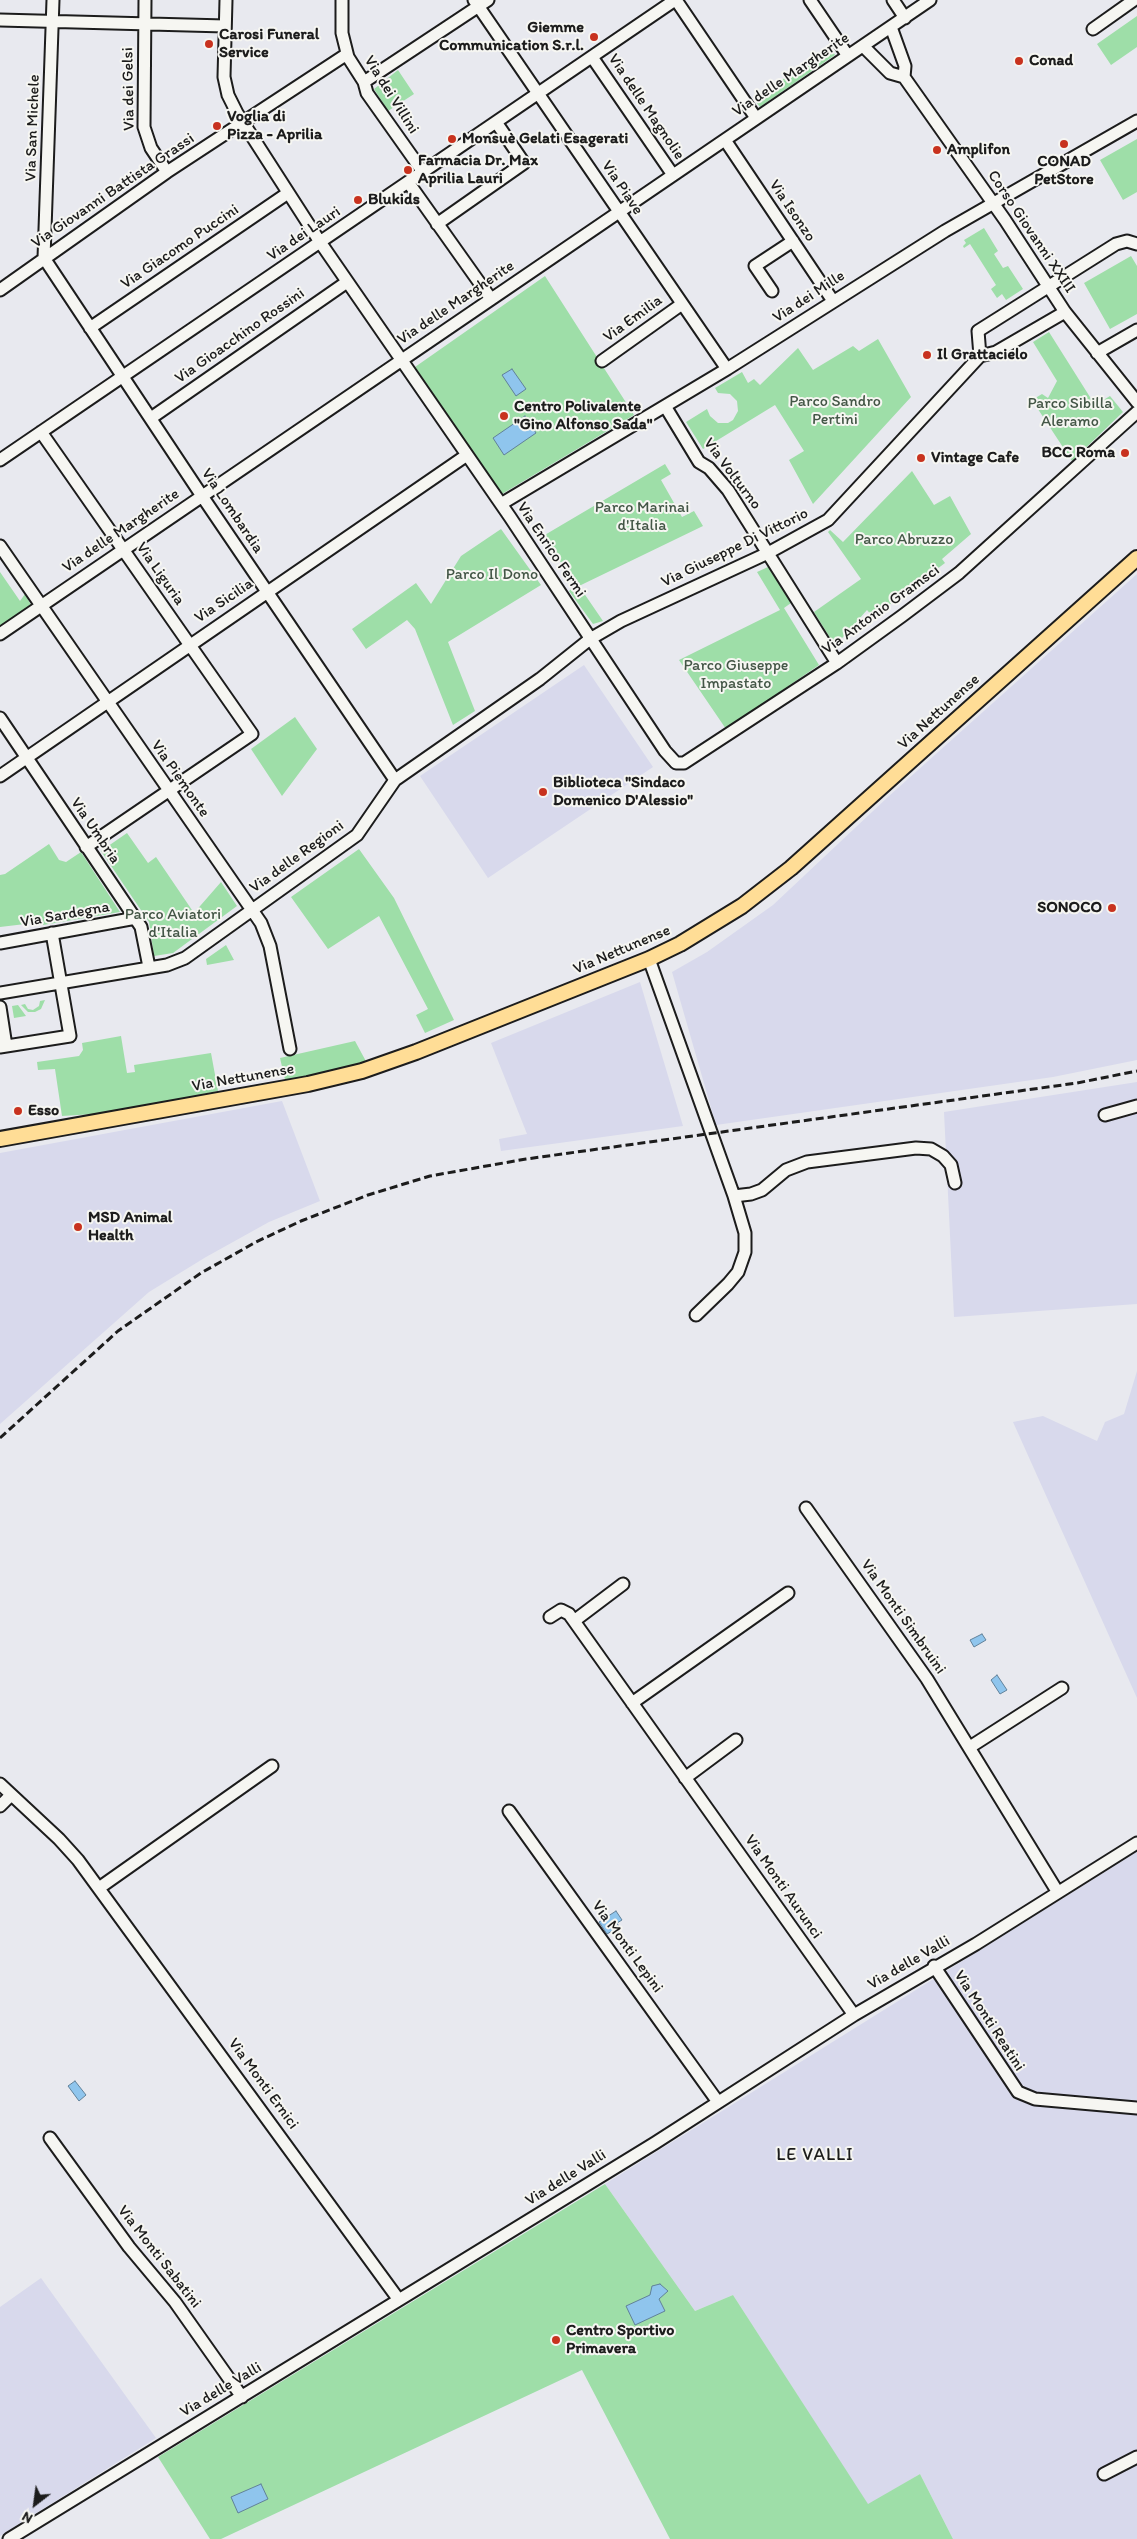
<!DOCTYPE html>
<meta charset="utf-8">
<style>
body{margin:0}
#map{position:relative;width:1137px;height:2539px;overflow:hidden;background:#e8e9ef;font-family:Itim,sans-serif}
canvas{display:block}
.north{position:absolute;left:10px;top:2479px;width:50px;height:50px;-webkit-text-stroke:4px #f6f6f2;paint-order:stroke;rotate:210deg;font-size:14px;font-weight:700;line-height:20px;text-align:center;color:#1c1c1c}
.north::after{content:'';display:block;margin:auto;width:18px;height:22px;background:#1c1c1c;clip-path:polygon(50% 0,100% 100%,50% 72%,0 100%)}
</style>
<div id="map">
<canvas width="1137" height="2539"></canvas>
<div class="north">N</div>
</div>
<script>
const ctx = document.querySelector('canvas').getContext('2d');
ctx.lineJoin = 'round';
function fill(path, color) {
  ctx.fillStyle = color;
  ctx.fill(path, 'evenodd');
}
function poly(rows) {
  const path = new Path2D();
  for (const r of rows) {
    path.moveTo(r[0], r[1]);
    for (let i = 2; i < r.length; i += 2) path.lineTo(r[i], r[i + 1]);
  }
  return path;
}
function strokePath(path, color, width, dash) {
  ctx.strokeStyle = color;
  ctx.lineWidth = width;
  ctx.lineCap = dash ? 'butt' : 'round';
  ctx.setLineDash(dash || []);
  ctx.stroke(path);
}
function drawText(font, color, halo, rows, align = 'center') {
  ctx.font = font + ' Itim,sans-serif';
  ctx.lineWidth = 4;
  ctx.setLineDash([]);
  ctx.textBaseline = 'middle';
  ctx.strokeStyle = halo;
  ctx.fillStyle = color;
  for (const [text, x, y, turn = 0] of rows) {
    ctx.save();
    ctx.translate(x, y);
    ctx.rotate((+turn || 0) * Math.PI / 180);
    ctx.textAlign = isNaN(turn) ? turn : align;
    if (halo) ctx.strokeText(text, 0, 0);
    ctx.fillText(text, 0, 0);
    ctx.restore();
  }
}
fill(poly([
 [1137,574,1137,1060,1053,1077,716,1125,672,972,707,952,773,905,889,796],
 [584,665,653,767,488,878,420,776],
 [640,982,683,1126,501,1151,499,1139,527,1134,491,1043],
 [1137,1082,1137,1304,954,1317,944,1112],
 [282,1101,320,1201,269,1222,206,1257,149,1292,0,1424,0,1153],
 [1137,1371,1137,1698,1013,1422,1043,1416,1097,1441,1105,1422,1124,1414],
 [1137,1852,1137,2539,953,2539,920,2474,868,2505,733,2295,695,2311,605,2184],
 [41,2278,156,2438,0,2536,0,2307]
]), '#d8d9ec');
fill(poly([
 [1137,16,1137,47,1111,65,1097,44],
 [830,47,835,55,760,107,754,99],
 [398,70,414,94,388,111,374,89],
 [1137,139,1137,192,1123,200,1100,160],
 [984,228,998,251,994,254,1003,268,1008,266,1023,289,1006,300,1002,294,997,298,991,289,996,285,970,244,964,248,963,246,966,243,964,240],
 [1131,256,1137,266,1137,314,1110,329,1084,283],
 [545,276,634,415,502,494,415,367],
 [1049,332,1095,405,1110,396,1123,412,1072,461,1032,400,1042,394,1048,398,1057,381,1033,342],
 [878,339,911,397,813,504,789,460,804,451,775,405,703,449,686,422,707,409,710,416,718,423,728,423,733,420,738,411,737,401,730,394,718,393,715,388,742,372,748,383,754,379,760,385,798,348,813,370,853,346,859,351],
 [665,464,671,474,661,480,682,517,694,511,703,526,579,586,603,621,593,624,569,591,576,585,543,536],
 [912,471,934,505,950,496,971,534,942,559,945,563,873,617,867,610,835,646,814,612,861,579,828,532,830,530,843,542],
 [501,529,541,585,448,642,475,711,453,725,415,629,407,620,366,649,352,629,416,583,431,604,461,556],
 [768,567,791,603,784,608,819,665,726,729,679,660,780,610,757,572],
 [0,572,20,601,25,594,31,605,0,626],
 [295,717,317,749,282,796,251,749],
 [127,833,148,863,156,857,194,913,221,882,237,906,173,953,154,956,149,922,101,851],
 [49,844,59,860,66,862,81,852,120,912,43,925,42,922,0,927,0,875,5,874],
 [359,849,394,898,454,1020,425,1033,416,1015,428,1009,379,916,328,949,291,897],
 [226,945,234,960,207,965,206,959],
 [45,1000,41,1009,35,1012,28,1012,21,1005,25,1004,28,1009,33,1010,39,1006,40,1001],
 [18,1005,26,1016,14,1018,12,1006],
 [121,1036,127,1073,135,1072,134,1065,211,1053,218,1091,111,1113,62,1116,55,1069,38,1070,37,1062,79,1056,83,1050,82,1043],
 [355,1041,368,1065,286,1084,280,1058],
 [605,2184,695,2311,733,2295,868,2504,920,2474,953,2539,670,2539,582,2370,221,2539,210,2539,158,2457]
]), '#9edea8');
const water = poly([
 [512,369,526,389,516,396,502,375,512,369],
 [525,416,536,433,504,455,493,438,525,416],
 [982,1634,986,1640,974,1647,970,1640,982,1634],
 [997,1675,1007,1690,1000,1694,991,1680,997,1675],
 [616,1911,622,1920,617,1923,619,1927,607,1934,599,1922,616,1911],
 [75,2081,86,2095,79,2101,68,2086,75,2081],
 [660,2284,668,2291,659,2299,665,2311,635,2325,626,2306,650,2295,652,2286,660,2284],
 [261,2484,268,2499,238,2513,231,2497,261,2484]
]);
fill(water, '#8fc5ed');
strokePath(water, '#618199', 1);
const minor = poly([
 [145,0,144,127,151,148,167,172],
 [226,0,224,77,228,95,237,113,320,242,510,517,665,751,676,763,684,763,837,663,902,616,959,573,1137,412],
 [342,0,342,33,348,57,364,82,367,93,423,172],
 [474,0,727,369],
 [676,0,756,118],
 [810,0,848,56],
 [893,0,905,18],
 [0,20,225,26],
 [891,27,905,66,904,77],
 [1093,29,1134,0],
 [863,46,890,73,904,77],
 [592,57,673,175],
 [904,77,1005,220,1065,312,1137,402],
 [364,82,488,0],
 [725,140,833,301],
 [408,182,491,299],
 [437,224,524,163,496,122],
 [44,258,202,496,395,780],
 [44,258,53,0],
 [0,290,167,172,347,54],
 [772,291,755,266,793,241],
 [90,328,288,193],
 [1097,353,1137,330],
 [980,356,978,331,1116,244,1127,241,1137,244],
 [602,361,682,304],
 [665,406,699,462,709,468,728,490,837,663],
 [151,418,347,282],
 [41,432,252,734,86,847],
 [0,460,675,0],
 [501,504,727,369,945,231,1137,121],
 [0,546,261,923,270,946,290,1049],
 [0,634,930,0],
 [0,718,141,927,149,967],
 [0,776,467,455],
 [0,943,136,918],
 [649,959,734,1196,745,1233,745,1252,738,1272,728,1284,696,1315],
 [0,993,167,965,185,958,357,835,395,780,540,679,590,639,621,621,768,553,828,520,980,356,996,352,1065,312],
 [0,1007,6,1046],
 [0,1047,70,1036,52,933],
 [1105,1115,1137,1106],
 [734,1196,751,1194,762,1190,786,1170,807,1162,916,1148,931,1149,943,1156,951,1165,955,1183],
 [806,1508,927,1679,1057,1891],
 [550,1617,561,1610,569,1614,854,2015],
 [574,1621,623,1584],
 [632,1703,788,1593],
 [970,1747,1062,1688],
 [685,1778,736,1740],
 [0,1784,59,1839,78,1860,399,2300],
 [0,1806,11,1795],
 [509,1811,718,2102],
 [99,1888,272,1766],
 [934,1966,1018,2092,1035,2099,1137,2108],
 [50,2138,129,2247,175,2302,242,2397],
 [1104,2474,1137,2457],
 [9,2539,655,2143,854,2015,976,1944,1137,1843]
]);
const major = poly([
 [0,1139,308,1084,362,1071,416,1052,649,959,680,944,742,906,791,868,1137,558]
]);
strokePath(minor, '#1c1c1c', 15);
strokePath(major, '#1c1c1c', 18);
strokePath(minor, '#f6f6f2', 11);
strokePath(major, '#ffdd96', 14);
strokePath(poly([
 [0,1438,118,1331,201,1273,256,1242,301,1221,368,1195,430,1176,526,1159,1077,1083,1137,1071]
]), '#1c1c1c', 3, [8, 4]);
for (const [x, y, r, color] of [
 [594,37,5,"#c8321e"],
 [209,44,5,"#c8321e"],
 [1019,61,5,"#c8321e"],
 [217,126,5,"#c8321e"],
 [452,139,5,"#c8321e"],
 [1064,144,5,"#c8321e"],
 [937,150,5,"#c8321e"],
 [408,170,5,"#c8321e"],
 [358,200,5,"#c8321e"],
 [927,355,5,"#c8321e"],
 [504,416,5,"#c8321e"],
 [1125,453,5,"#c8321e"],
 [921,458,5,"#c8321e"],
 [543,792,5,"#c8321e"],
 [1112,908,5,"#c8321e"],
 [18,1111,5,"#c8321e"],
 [78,1227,5,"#c8321e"],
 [556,2340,5,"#c8321e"]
]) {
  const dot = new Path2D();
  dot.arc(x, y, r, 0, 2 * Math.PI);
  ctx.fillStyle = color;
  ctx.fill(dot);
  strokePath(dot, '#f6f6f2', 2);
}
drawText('bold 16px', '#1c1c1c', '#f6f6f2', [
 ["Giemme",584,28,"right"],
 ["Communication S.r.l.",584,46,"right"],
 ["Carosi Funeral",219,35],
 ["Service",219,53],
 ["Conad",1029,61],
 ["Voglia di",227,117],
 ["Pizza - Aprilia",227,135],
 ["Monsuè Gelati Esagerati",462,139],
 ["Amplifon",947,150],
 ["Farmacia Dr. Max",418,161],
 ["Aprilia Lauri",418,179],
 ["CONAD",1064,162,"center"],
 ["PetStore",1064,180,"center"],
 ["Blukids",368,200],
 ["Il Grattacielo",937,355],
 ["Centro Polivalente",514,407],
 ["\"Gino Alfonso Sada\"",514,425],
 ["BCC Roma",1115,453,"right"],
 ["Vintage Cafe",931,458],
 ["Biblioteca \"Sindaco",553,783],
 ["Domenico D'Alessio\"",553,801],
 ["SONOCO",1102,908,"right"],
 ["Esso",28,1111],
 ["MSD Animal",88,1218],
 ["Health",88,1236],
 ["Centro Sportivo",566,2331],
 ["Primavera",566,2349]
], 'left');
drawText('16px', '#1c1c1c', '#f6f6f2', [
 ["Via delle Margherite",791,75,-34],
 ["Via dei Gelsi",129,89,-91],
 ["Via dei Villini",391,95,58],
 ["Via delle Magnolie",646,107,56],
 ["Via San Michele",33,128,-88],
 ["Via Piave",622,188,56],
 ["Via Giovanni Battista Grassi",113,191,-34],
 ["Via Isonzo",792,211,56],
 ["Corso Giovanni XXIII",1031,232,56],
 ["Via dei Lauri",304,234,-34],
 ["Via Giacomo Puccini",180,247,-34],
 ["Via dei Mille",809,297,-33],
 ["Via delle Margherite",456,303,-34],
 ["Via Emilia",633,319,-36],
 ["Via Gioacchino Rossini",240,336,-35],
 ["Via Volturno",732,474,53],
 ["Via Lombardia",232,511,56],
 ["Via delle Margherite",121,531,-34],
 ["Via Giuseppe Di Vittorio",735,548,-26],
 ["Via Enrico Fermi",551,550,56],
 ["Via Liguria",160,574,55],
 ["Via Sicilia",224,601,-34],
 ["Via Antonio Gramsci",881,610,-36],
 ["Via Nettunense",939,712,-42],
 ["Via Piemonte",180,779,55],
 ["Via Umbria",95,831,56],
 ["Via delle Regioni",297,857,-36],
 ["Via Sardegna",65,915,-10],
 ["Via Nettunense",622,950,-23],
 ["Via Nettunense",243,1078,-10],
 ["Via Monti Simbruini",903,1617,55],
 ["Via Monti Aurunci",783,1887,55],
 ["Via Monti Lepini",627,1947,54],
 ["Via delle Valli",909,1963,-30],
 ["Via Monti Reatini",989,2021,57],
 ["Via Monti Ernici",263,2084,54],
 ["Via delle Valli",566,2178,-32],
 ["Via Monti Sabatini",159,2257,52],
 ["Via delle Valli",221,2390,-31]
]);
drawText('16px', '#435646', '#f6f6f2', [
 ["Parco Sandro",835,402],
 ["Pertini",835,420],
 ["Parco Sibilla",1070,404],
 ["Aleramo",1070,422],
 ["Parco Marinai",642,508],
 ["d'Italia",642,526],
 ["Parco Abruzzo",904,540],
 ["Parco Il Dono",492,575],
 ["Parco Giuseppe",736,666],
 ["Impastato",736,684],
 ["Parco Aviatori",173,915],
 ["d'Italia",173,933]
]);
ctx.letterSpacing = '1px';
drawText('18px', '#1c1c1c', '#f6f6f2', [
 ["LE VALLI",815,2155]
]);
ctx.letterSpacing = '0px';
</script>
